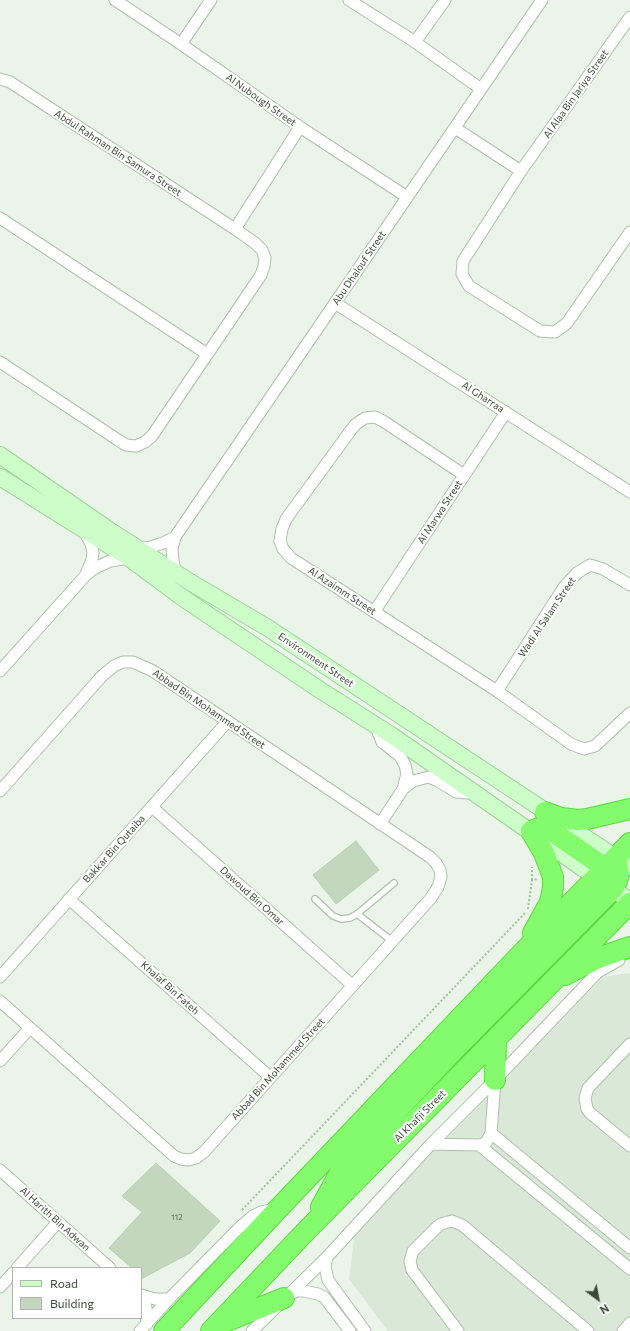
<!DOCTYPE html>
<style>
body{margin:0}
#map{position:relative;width:630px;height:1331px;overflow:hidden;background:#eaf4e9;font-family:Commissioner,sans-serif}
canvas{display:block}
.legend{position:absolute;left:12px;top:1267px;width:130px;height:52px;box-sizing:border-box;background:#fff;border:1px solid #b1b6af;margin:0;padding:5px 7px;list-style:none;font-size:12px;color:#3b4837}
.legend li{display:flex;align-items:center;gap:8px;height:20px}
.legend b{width:20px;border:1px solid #b1b6af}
.north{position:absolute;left:578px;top:1279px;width:40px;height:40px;-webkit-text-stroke:3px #fff;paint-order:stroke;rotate:148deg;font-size:11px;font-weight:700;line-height:16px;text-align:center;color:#3b4837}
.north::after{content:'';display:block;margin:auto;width:14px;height:18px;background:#3b4837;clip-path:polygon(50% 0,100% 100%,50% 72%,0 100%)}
</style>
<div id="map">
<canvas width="630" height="1331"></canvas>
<ul class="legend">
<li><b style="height:5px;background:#cdfec9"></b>Road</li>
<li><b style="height:11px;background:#c3d6be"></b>Building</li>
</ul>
<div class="north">N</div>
</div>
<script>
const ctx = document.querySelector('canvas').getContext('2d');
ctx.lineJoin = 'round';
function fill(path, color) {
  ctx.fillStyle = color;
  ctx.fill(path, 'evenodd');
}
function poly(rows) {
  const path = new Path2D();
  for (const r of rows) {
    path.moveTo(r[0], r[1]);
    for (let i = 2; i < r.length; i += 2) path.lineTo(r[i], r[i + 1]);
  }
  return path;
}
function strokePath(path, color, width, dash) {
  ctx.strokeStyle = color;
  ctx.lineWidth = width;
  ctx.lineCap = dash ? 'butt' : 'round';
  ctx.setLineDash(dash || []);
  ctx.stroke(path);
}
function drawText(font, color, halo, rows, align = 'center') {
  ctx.font = font + ' Commissioner,sans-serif';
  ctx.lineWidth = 4;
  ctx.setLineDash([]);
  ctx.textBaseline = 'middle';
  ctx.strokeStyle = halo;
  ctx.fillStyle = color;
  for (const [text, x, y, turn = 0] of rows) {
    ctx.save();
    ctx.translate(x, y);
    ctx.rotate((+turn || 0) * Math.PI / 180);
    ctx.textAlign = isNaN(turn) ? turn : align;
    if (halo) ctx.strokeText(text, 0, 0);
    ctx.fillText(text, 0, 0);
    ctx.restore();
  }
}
fill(poly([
 [630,973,630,1331,388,1331,349,1279,355,1233,430,1152,509,1075,603,977]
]), '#d9e8d7');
const building = poly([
 [356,841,379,870,336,904,313,875,356,841],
 [156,1163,220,1221,190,1253,141,1279,141,1268,132,1268,109,1248,142,1212,122,1196,156,1163]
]);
fill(building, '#c3d6be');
strokePath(building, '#b8d0b2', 1);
const lane = poly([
 [315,899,333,916,341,919,350,918,357,914,394,883],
 [357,914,392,941]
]);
const street = poly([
 [115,0,181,44,300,127,407,197],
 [349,0,415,42,481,89],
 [630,17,521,171,463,261,462,274,469,286,540,331,555,332,567,323,630,232],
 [415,42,445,0],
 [181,44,211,0],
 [0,79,10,82,235,229,255,243,262,250,265,258,264,266,261,275,152,436,145,442,136,446,126,445,118,440,0,362],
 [455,128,521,171],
 [0,218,207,354],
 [235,229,300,127],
 [335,303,630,492],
 [464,475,383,421,375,417,365,418,356,424,351,430,286,519,282,529,280,541,283,549,291,558,497,691,571,744,584,749,595,746,630,713],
 [84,531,91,544,93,552,92,560,86,574],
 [138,549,151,547,163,543,175,537],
 [176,573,173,561,172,549,175,537,542,0],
 [374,612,506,412],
 [0,671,86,575,93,569,110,561,129,558],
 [497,691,564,587,577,573,590,565,603,569,630,585],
 [378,726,378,732,382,742,400,756,405,765,407,774,403,789],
 [0,791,102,676,114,666,123,662,133,662,153,671,430,857,436,863,440,870,441,877,438,887,431,898,204,1152,196,1158,188,1160,181,1159,174,1156,0,1001],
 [152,807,352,985],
 [380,824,403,789,413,781,429,777,438,781,456,792,467,793,472,790],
 [69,899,270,1077],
 [0,977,228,721],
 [630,1044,588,1088,585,1098,587,1109,590,1113,630,1146],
 [0,1061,30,1028],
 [491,1133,630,1248],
 [431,1144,479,1145,486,1143,491,1133,495,1080],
 [479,1145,630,1269],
 [0,1170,110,1268],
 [327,1257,325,1266,328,1280,365,1331],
 [17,1268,58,1222],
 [0,1287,13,1273],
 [141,1295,146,1307,147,1324],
 [141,1295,155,1299,169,1299],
 [288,1295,297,1291,304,1291,318,1294,324,1297,350,1331],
 [140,1331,169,1299,239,1228,253,1216,261,1212,275,1209],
 [252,1331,327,1257,431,1144,495,1080,598,972,619,960],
 [458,1331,412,1270,410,1261,413,1251,437,1227,441,1224,452,1221,462,1225,588,1331],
 [623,1331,630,1323]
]);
const secondary = poly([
 [0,455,112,532,190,582,268,628,630,867],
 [0,477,129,558,183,598,320,690,391,735,630,901]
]);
const highway = poly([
 [545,812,561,818,578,820,587,819,630,809],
 [533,933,550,902,553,888,553,877,544,853,531,831,539,828,550,830,617,876],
 [565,975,598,958,630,947],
 [495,1080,496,1039],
 [321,1207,343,1167,456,1048,613,889,617,881,619,874,616,857],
 [222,1323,284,1298],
 [164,1331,278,1209,523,952,630,843],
 [211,1331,308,1229,630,903]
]);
strokePath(lane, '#afc0ac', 8);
strokePath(street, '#afc0ac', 13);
strokePath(secondary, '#9ed399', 18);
strokePath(highway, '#5adb3c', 22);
strokePath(poly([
 [532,880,532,867],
 [528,909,532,880,538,879],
 [242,1210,526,912]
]), '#a3c19d', 2, [2, 2]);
strokePath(lane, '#fff', 5.5);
strokePath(street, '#fff', 11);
strokePath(secondary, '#cdfec9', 16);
strokePath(highway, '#83fb6d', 20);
drawText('8px', '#5d6c59', null, [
 ["112",177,1217]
]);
drawText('10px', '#3b4837', '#fff', [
 ["Al Alaa Bin Jariya Street",576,94,-55],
 ["Al Nubough Street",261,100,35],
 ["Abdul Rahman Bin Samura Street",118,153,33],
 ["Abu Dhalouf Street",359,268,-56],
 ["Al Gharraa",483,397,33],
 ["Al Marwa Street",440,512,-57],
 ["Al Azaimm Street",342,591,33],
 ["Wadi Al Salam Street",547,617,-56],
 ["Environment Street",316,660,34],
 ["Abbad Bin Mohammed Street",209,709,34],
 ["Bakkar Bin Qutaiba",114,849,-48],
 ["Dawoud Bin Omar",252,896,42],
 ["Khalaf Bin Fateh",170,988,42],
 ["Abbad Bin Mohammed Street",278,1069,-48],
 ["Al Khafji Street",420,1116,-45],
 ["Al Harith Bin Adwan",55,1219,42]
]);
</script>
